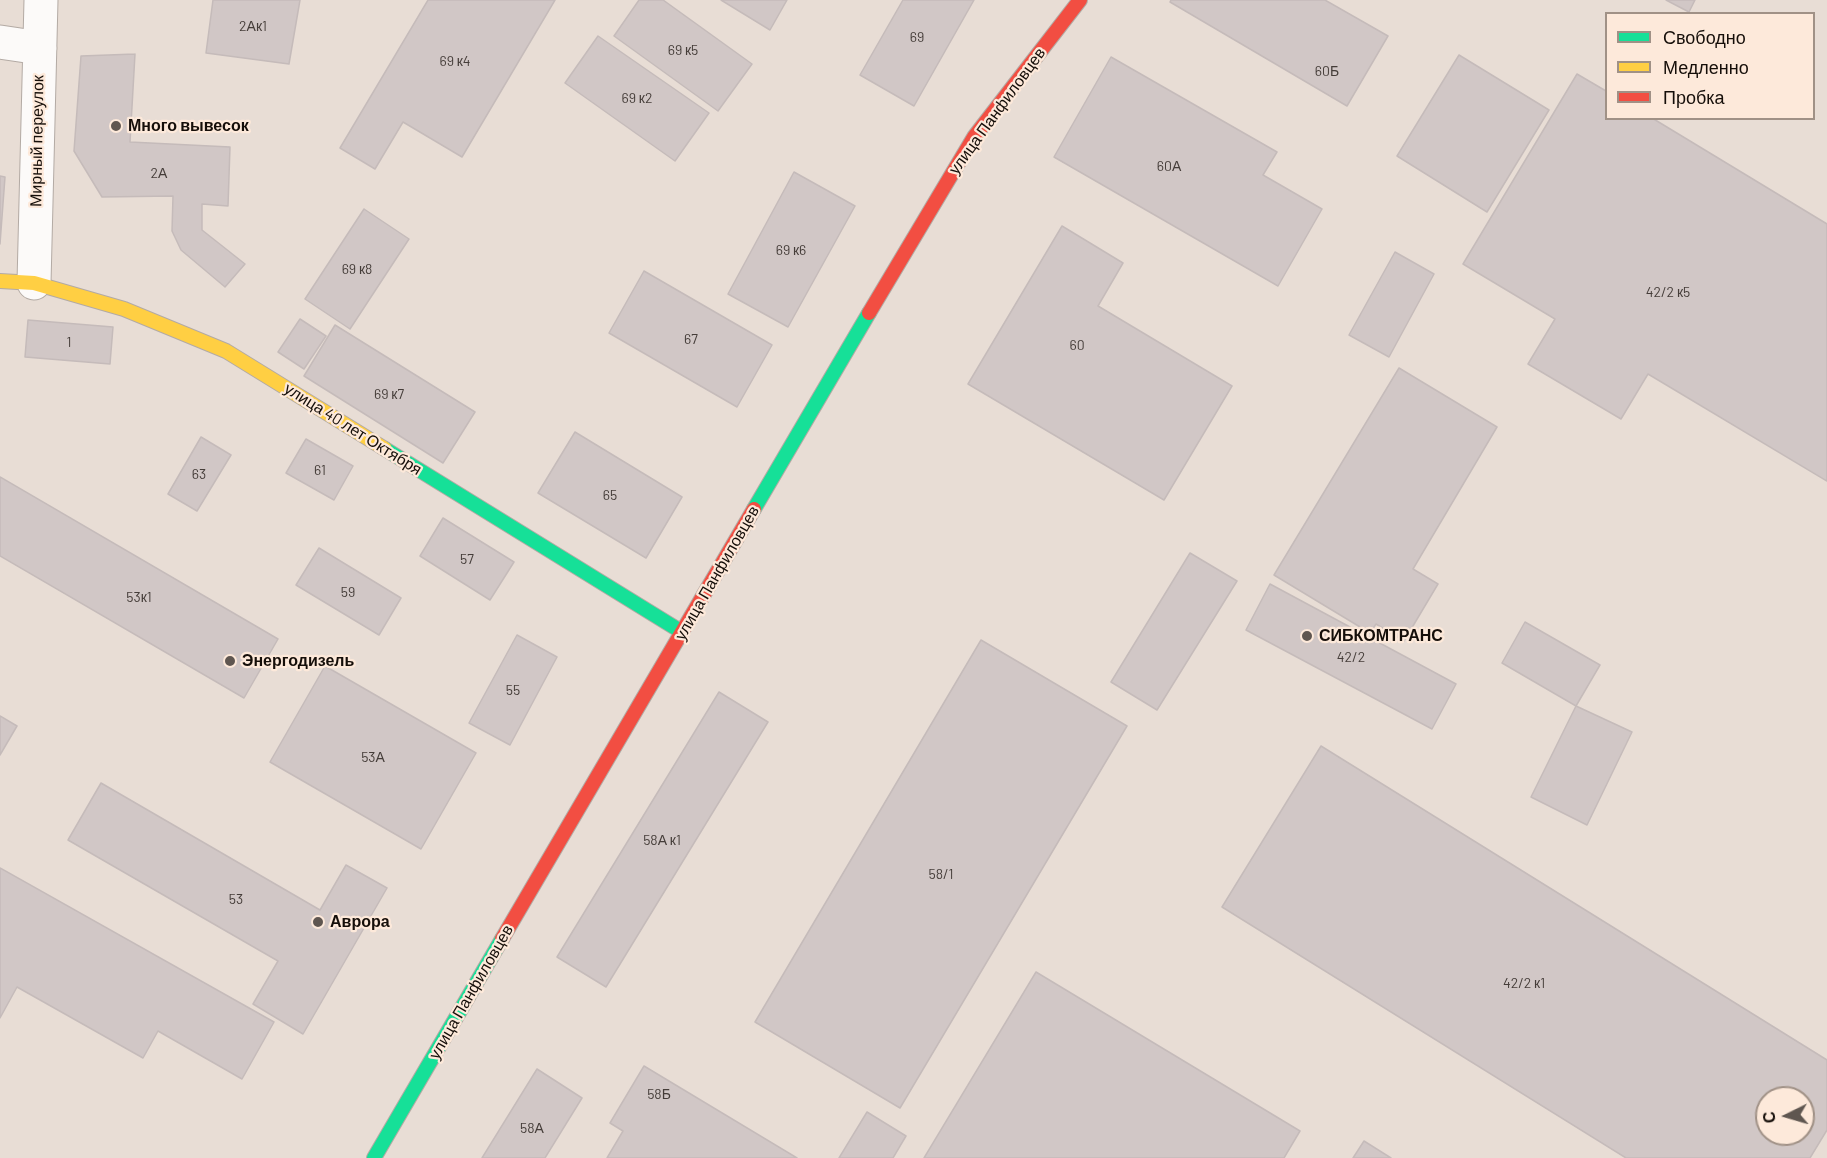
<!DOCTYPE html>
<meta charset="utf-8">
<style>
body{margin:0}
#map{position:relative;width:1827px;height:1158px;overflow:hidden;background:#e8ddd5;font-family:Barlow,sans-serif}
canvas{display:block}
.legend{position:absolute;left:1605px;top:12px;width:210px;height:108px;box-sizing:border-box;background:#fde9da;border:2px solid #a09186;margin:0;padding:8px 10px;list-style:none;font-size:18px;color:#150e09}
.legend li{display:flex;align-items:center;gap:12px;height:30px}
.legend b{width:30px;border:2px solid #a09186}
.north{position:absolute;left:1755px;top:1086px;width:60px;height:60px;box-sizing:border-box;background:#fde9da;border:2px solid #a09186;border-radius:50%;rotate:265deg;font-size:16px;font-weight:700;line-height:24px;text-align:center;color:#150e09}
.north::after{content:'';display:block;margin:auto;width:21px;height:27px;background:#5f5650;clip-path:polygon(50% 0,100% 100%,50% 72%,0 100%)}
</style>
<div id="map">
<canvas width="1827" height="1158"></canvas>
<ul class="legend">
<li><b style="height:8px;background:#16e098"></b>Свободно</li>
<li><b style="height:8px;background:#ffcf43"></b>Медленно</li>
<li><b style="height:8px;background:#f24e42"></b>Пробка</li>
</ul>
<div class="north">С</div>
</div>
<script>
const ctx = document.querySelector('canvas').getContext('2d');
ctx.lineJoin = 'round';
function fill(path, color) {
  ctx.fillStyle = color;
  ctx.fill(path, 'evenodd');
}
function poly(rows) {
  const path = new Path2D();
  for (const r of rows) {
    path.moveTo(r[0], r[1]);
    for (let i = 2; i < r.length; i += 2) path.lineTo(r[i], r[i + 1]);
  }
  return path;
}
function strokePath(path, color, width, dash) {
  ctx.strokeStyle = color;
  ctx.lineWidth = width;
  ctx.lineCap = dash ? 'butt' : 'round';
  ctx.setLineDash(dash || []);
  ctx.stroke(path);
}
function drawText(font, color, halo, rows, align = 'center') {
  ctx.font = font + ' Barlow,sans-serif';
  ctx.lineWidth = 4.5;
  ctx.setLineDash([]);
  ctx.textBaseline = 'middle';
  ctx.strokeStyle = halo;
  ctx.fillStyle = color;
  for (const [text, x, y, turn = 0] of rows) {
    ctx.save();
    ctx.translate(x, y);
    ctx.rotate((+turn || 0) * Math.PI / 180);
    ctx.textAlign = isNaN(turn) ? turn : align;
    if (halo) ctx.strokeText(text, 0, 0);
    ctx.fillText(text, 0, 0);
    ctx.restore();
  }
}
const building = poly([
 [213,0,300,0,289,64,206,53,213,0],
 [428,0,555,0,462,157,403,122,375,169,340,148,428,0],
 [639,0,663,0,752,64,718,111,614,36,639,0],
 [721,0,787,0,770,30,721,0],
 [903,0,974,0,914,106,860,75,903,0],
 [1171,0,1325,0,1388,36,1347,106,1170,2,1171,0],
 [1666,0,1695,0,1689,12,1666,0],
 [598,36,709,113,675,161,565,83,598,36],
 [135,54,130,142,230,147,228,206,202,204,202,230,245,264,225,287,181,250,172,231,173,196,102,197,74,151,81,56,135,54],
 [1459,55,1549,110,1487,212,1397,156,1459,55],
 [1111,57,1277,152,1263,175,1322,209,1278,286,1054,157,1111,57],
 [1577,74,1606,91,1606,118,1652,118,1827,224,1827,481,1648,374,1621,419,1528,364,1555,319,1463,264,1577,74],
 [794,172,855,206,788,327,728,294,794,172],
 [0,176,5,177,0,244,0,176],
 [364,209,409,239,350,329,305,299,364,209],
 [1062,226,1123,263,1098,306,1232,386,1164,500,968,384,1062,226],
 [1395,252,1434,274,1389,357,1349,335,1395,252],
 [644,271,772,345,737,407,609,333,644,271],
 [300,319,326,336,304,369,278,352,300,319],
 [28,320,113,327,110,364,25,357,28,320],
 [335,325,475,412,443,463,304,376,335,325],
 [1399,368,1497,427,1413,569,1438,584,1404,641,1376,624,1370,633,1274,575,1399,368],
 [575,432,682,497,646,558,538,493,575,432],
 [201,437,231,455,197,511,168,494,201,437],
 [306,439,353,466,334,500,286,473,306,439],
 [0,477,278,639,244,698,0,556,0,477],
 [443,518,514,562,490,600,420,556,443,518],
 [319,548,401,598,379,635,296,585,319,548],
 [1190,553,1237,581,1157,710,1111,682,1190,553],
 [1270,584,1456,684,1432,729,1246,630,1270,584],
 [1525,622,1600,665,1576,706,1502,663,1525,622],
 [517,635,557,657,510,745,469,723,517,635],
 [981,640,1127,726,900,1108,755,1022,981,640],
 [325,666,476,753,421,849,270,762,325,666],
 [719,692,768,722,606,987,557,957,719,692],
 [1576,706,1632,732,1587,825,1531,797,1576,706],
 [0,716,17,726,0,755,0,716],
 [1321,746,1827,1060,1827,1130,1810,1158,1626,1158,1222,907,1321,746],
 [1767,1098,1803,1098,1803,1134,1767,1134,1767,1098],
 [101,783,320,910,346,865,387,888,303,1034,253,1004,278,961,68,840,101,783],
 [0,868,274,1022,242,1079,158,1031,143,1058,17,987,0,1018,0,868],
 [1036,972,1300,1131,1284,1158,924,1158,1036,972],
 [644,1066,797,1158,607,1158,623,1131,610,1123,644,1066],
 [537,1069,582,1098,545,1158,482,1158,537,1069],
 [867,1112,906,1136,893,1158,839,1158,867,1112],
 [1364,1141,1391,1158,1353,1158,1364,1141]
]);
fill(building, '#d1c7c6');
strokePath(building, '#c5bbba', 1.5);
const street = poly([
 [0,42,40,48],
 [34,283,41,0]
]);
const fast = poly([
 [385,449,682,632],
 [754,509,869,313],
 [374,1158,502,939]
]);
const slow = poly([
 [0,281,34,283,124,309,226,351,385,449]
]);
const jam = poly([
 [869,313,974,137,1080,0],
 [502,939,754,509]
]);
strokePath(street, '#b3aaa4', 35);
strokePath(fast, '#b3aaa4', 16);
strokePath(slow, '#b3aaa4', 16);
strokePath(jam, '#b3aaa4', 16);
strokePath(street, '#fcfaf9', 33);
strokePath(fast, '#16e098', 14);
strokePath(slow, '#ffcf43', 14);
strokePath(jam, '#f24e42', 14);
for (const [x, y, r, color] of [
 [116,126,6,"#5f5650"],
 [1307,636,6,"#5f5650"],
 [230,661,6,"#5f5650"],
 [318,922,6,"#5f5650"]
]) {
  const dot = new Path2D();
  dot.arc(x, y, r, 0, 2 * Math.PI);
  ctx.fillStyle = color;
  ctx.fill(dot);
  strokePath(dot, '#fde9da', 2);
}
drawText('14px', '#453d39', null, [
 ["2Ак1",253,26],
 ["69",917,37],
 ["69 к5",683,50],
 ["69 к4",455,61],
 ["60Б",1327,71],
 ["69 к2",637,98],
 ["60А",1169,166],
 ["2А",159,173],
 ["69 к6",791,250],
 ["69 к8",357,269],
 ["42/2 к5",1668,292],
 ["67",691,339],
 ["1",69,342],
 ["60",1077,345],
 ["69 к7",389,394],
 ["61",320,470],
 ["63",199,474],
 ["65",610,495],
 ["57",467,559],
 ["59",348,592],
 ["53к1",139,597],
 ["42/2",1351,657],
 ["55",513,690],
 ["53А",373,757],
 ["58А к1",662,840],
 ["58/1",941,874],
 ["53",236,899],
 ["42/2 к1",1524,983],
 ["58Б",659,1094],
 ["58А",532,1128]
]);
drawText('16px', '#150e09', '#fde9da', [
 ["улица Панфиловцев",997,111,-54],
 ["Мирный переулок",37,141,-89],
 ["улица 40 лет Октября",353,429,32],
 ["улица Панфиловцев",717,573,-60],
 ["улица Панфиловцев",471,992,-60]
]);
drawText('bold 16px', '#150e09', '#fde9da', [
 ["Много вывесок",128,126],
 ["СИБКОМТРАНС",1319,636],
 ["Энергодизель",242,661],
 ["Аврора",330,922]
], 'left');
</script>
